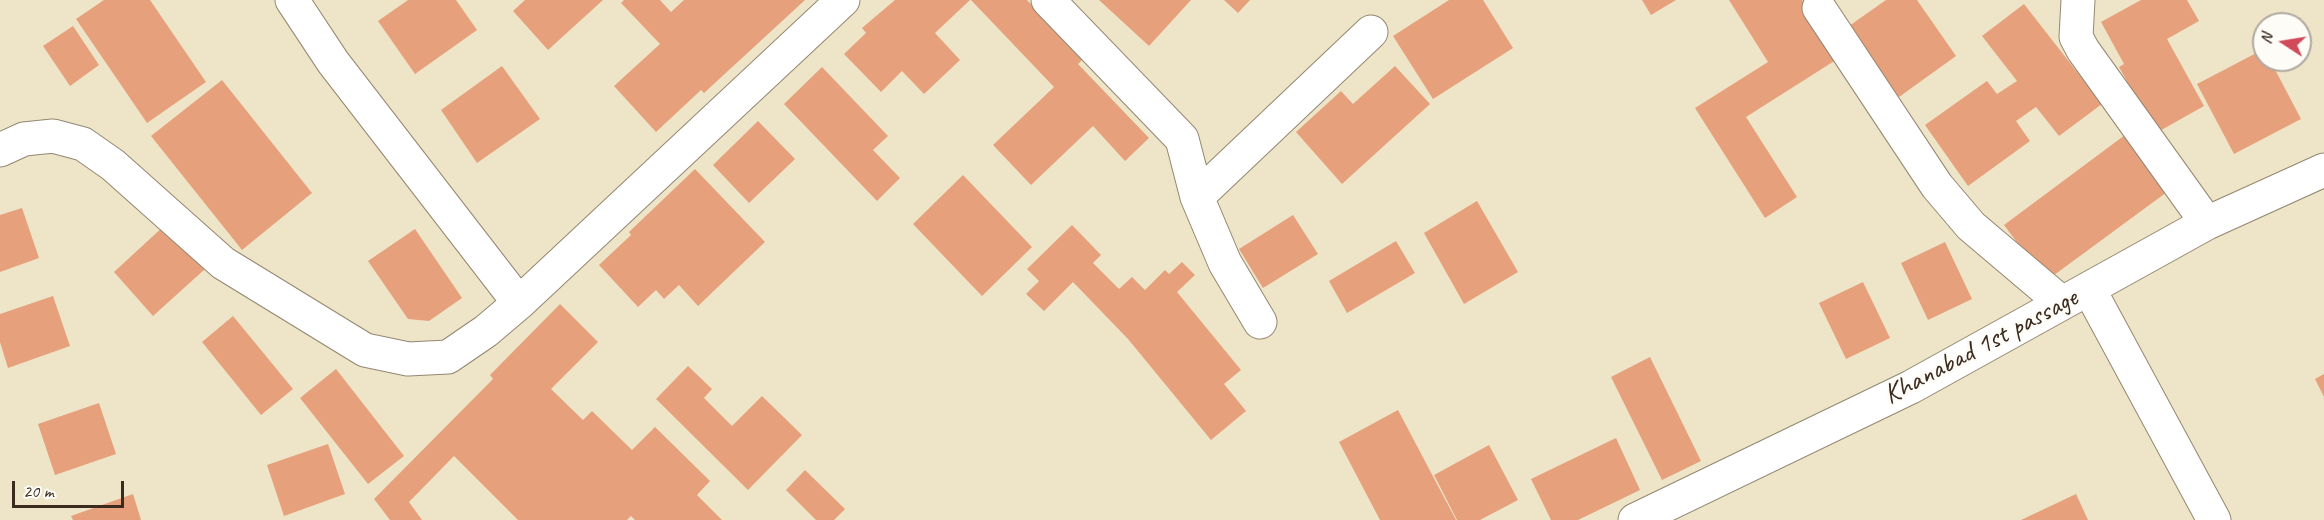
<!DOCTYPE html>
<style>
body{margin:0}
#map{position:relative;width:2324px;height:520px;overflow:hidden;background:#eee4c7;font-family:Caveat,sans-serif}
canvas{display:block}
.north{position:absolute;left:2252px;top:12px;width:60px;height:60px;box-sizing:border-box;background:#fdfcf7;border:2px solid #afa8a0;border-radius:50%;rotate:282deg;font-size:16px;font-weight:700;line-height:24px;text-align:center;color:#3b2a1e}
.north::after{content:'';display:block;margin:auto;width:21px;height:27px;background:#d1495b;clip-path:polygon(50% 0,100% 100%,50% 72%,0 100%)}
.scale{position:absolute;left:12px;top:481px;width:112px;height:27px;box-sizing:border-box;border:3px solid #3b2a1e;border-top:0;padding-left:8px;font-size:18px;line-height:21px;white-space:nowrap;color:#3b2a1e;-webkit-text-stroke:4px #fdfcf7;paint-order:stroke}
</style>
<div id="map">
<canvas width="2324" height="520"></canvas>
<div class="north">N</div>
<div class="scale">20 m</div>
</div>
<script>
const ctx = document.querySelector('canvas').getContext('2d');
ctx.lineJoin = 'round';
function fill(path, color) {
  ctx.fillStyle = color;
  ctx.fill(path, 'evenodd');
}
function poly(rows) {
  const path = new Path2D();
  for (const r of rows) {
    path.moveTo(r[0], r[1]);
    for (let i = 2; i < r.length; i += 2) path.lineTo(r[i], r[i + 1]);
  }
  return path;
}
function strokePath(path, color, width, dash) {
  ctx.strokeStyle = color;
  ctx.lineWidth = width;
  ctx.lineCap = dash ? 'butt' : 'round';
  ctx.setLineDash(dash || []);
  ctx.stroke(path);
}
function drawText(font, color, halo, rows, align = 'center') {
  ctx.font = font + ' Caveat,sans-serif';
  ctx.lineWidth = 5;
  ctx.setLineDash([]);
  ctx.textBaseline = 'middle';
  ctx.strokeStyle = halo;
  ctx.fillStyle = color;
  for (const [text, x, y, turn = 0] of rows) {
    ctx.save();
    ctx.translate(x, y);
    ctx.rotate((+turn || 0) * Math.PI / 180);
    ctx.textAlign = isNaN(turn) ? turn : align;
    if (halo) ctx.strokeText(text, 0, 0);
    ctx.fillText(text, 0, 0);
    ctx.restore();
  }
}
fill(poly([
 [104,0,150,0,206,82,147,123,76,19],
 [408,0,456,0,477,30,415,74,378,21],
 [525,0,603,0,548,50,513,11],
 [624,0,660,0,671,12,684,0,805,0,704,93,701,90,656,132,614,86,660,44,621,3],
 [895,0,970,0,935,33,960,60,924,94,902,71,881,92,844,54,866,33,862,28],
 [971,0,1027,0,1083,59,1078,64,1149,138,1125,161,1093,126,1031,185,993,145,1054,87],
 [1099,0,1191,0,1149,46],
 [1224,0,1250,0,1238,13],
 [1449,0,1483,0,1513,48,1433,99,1393,36],
 [1642,0,1676,0,1651,15],
 [1729,0,1802,0,1839,58,1746,117,1797,197,1765,218,1695,108,1768,62],
 [1886,0,1917,0,1956,56,1899,97,1849,26],
 [2141,0,2187,0,2199,21,2167,39,2204,106,2156,133,2119,67,2124,64,2101,22],
 [2024,4,2102,104,2059,136,2036,107,2016,121,2030,141,1968,186,1925,125,1987,81,1997,94,2017,81,1982,36],
 [73,26,99,65,70,86,43,46],
 [2264,49,2264,60,2270,60,2301,119,2234,154,2197,84],
 [502,66,540,119,477,163,441,110],
 [1395,66,1430,104,1342,184,1296,132,1341,91,1353,104],
 [822,67,888,136,873,150,900,178,877,201,784,104],
 [222,80,312,193,242,250,151,136],
 [758,121,795,159,749,203,713,165],
 [2125,135,2167,192,2046,281,2004,225],
 [695,169,765,242,698,306,679,285,664,299,656,290,638,307,599,265,631,235,629,232],
 [963,175,1032,247,982,296,913,224],
 [1477,201,1518,272,1464,304,1424,233],
 [22,208,39,258,0,272,0,215],
 [1293,215,1318,254,1263,288,1239,249],
 [165,225,205,269,153,316,114,272],
 [1072,225,1101,255,1093,263,1119,289,1132,277,1145,290,1165,270,1169,274,1182,262,1195,275,1177,292,1241,370,1224,384,1246,411,1211,440,1128,339,1073,282,1044,311,1026,294,1039,281,1027,269],
 [415,229,462,298,429,321,408,319,368,261],
 [1396,241,1415,273,1347,313,1329,281],
 [1945,242,1972,299,1928,320,1901,263],
 [1863,282,1890,338,1846,359,1819,303],
 [53,296,70,346,8,368,0,342,0,314],
 [560,304,598,342,551,389,583,420,592,411,632,450,655,427,710,481,697,495,722,520,635,520,631,516,627,520,518,520,454,456,409,502,422,520,390,520,374,499,493,379,490,375],
 [233,316,293,389,261,415,202,342],
 [1650,357,1701,461,1662,480,1611,377],
 [688,366,712,389,704,398,732,426,762,396,802,435,748,490,656,399],
 [336,369,404,456,368,484,300,398],
 [2324,374,2324,397,2315,379],
 [99,403,116,454,55,475,38,424],
 [1398,410,1456,520,1380,520,1339,442],
 [1616,438,1640,490,1578,520,1551,520,1531,479],
 [328,444,345,494,284,516,267,465],
 [1489,445,1518,500,1480,520,1457,520,1434,475],
 [805,470,845,509,834,520,816,520,786,490],
 [133,494,141,520,73,520,71,516],
 [2076,494,2088,520,2021,520]
]), '#e6a17c');
const minor = poly([
 [292,0,333,62,519,303],
 [1048,0,1182,139,1197,197,1225,263,1260,322],
 [2078,0,2076,37,2083,50,2207,223],
 [1819,8,1937,186,1971,226,2062,303],
 [0,150,24,139,53,136,83,144,113,165,223,263,365,350,408,359,448,357,486,331,519,303,843,0],
 [1197,197,1371,32],
 [2089,289,2214,520],
 [1635,520,1911,387,2207,223,2324,170]
]);
strokePath(minor, '#948772', 35);
strokePath(minor, '#fff', 33);
drawText('28px', '#3b2a1e', '#fdfcf7', [
 ["Khanabad 1st passage",1981,347,-28]
]);
</script>
